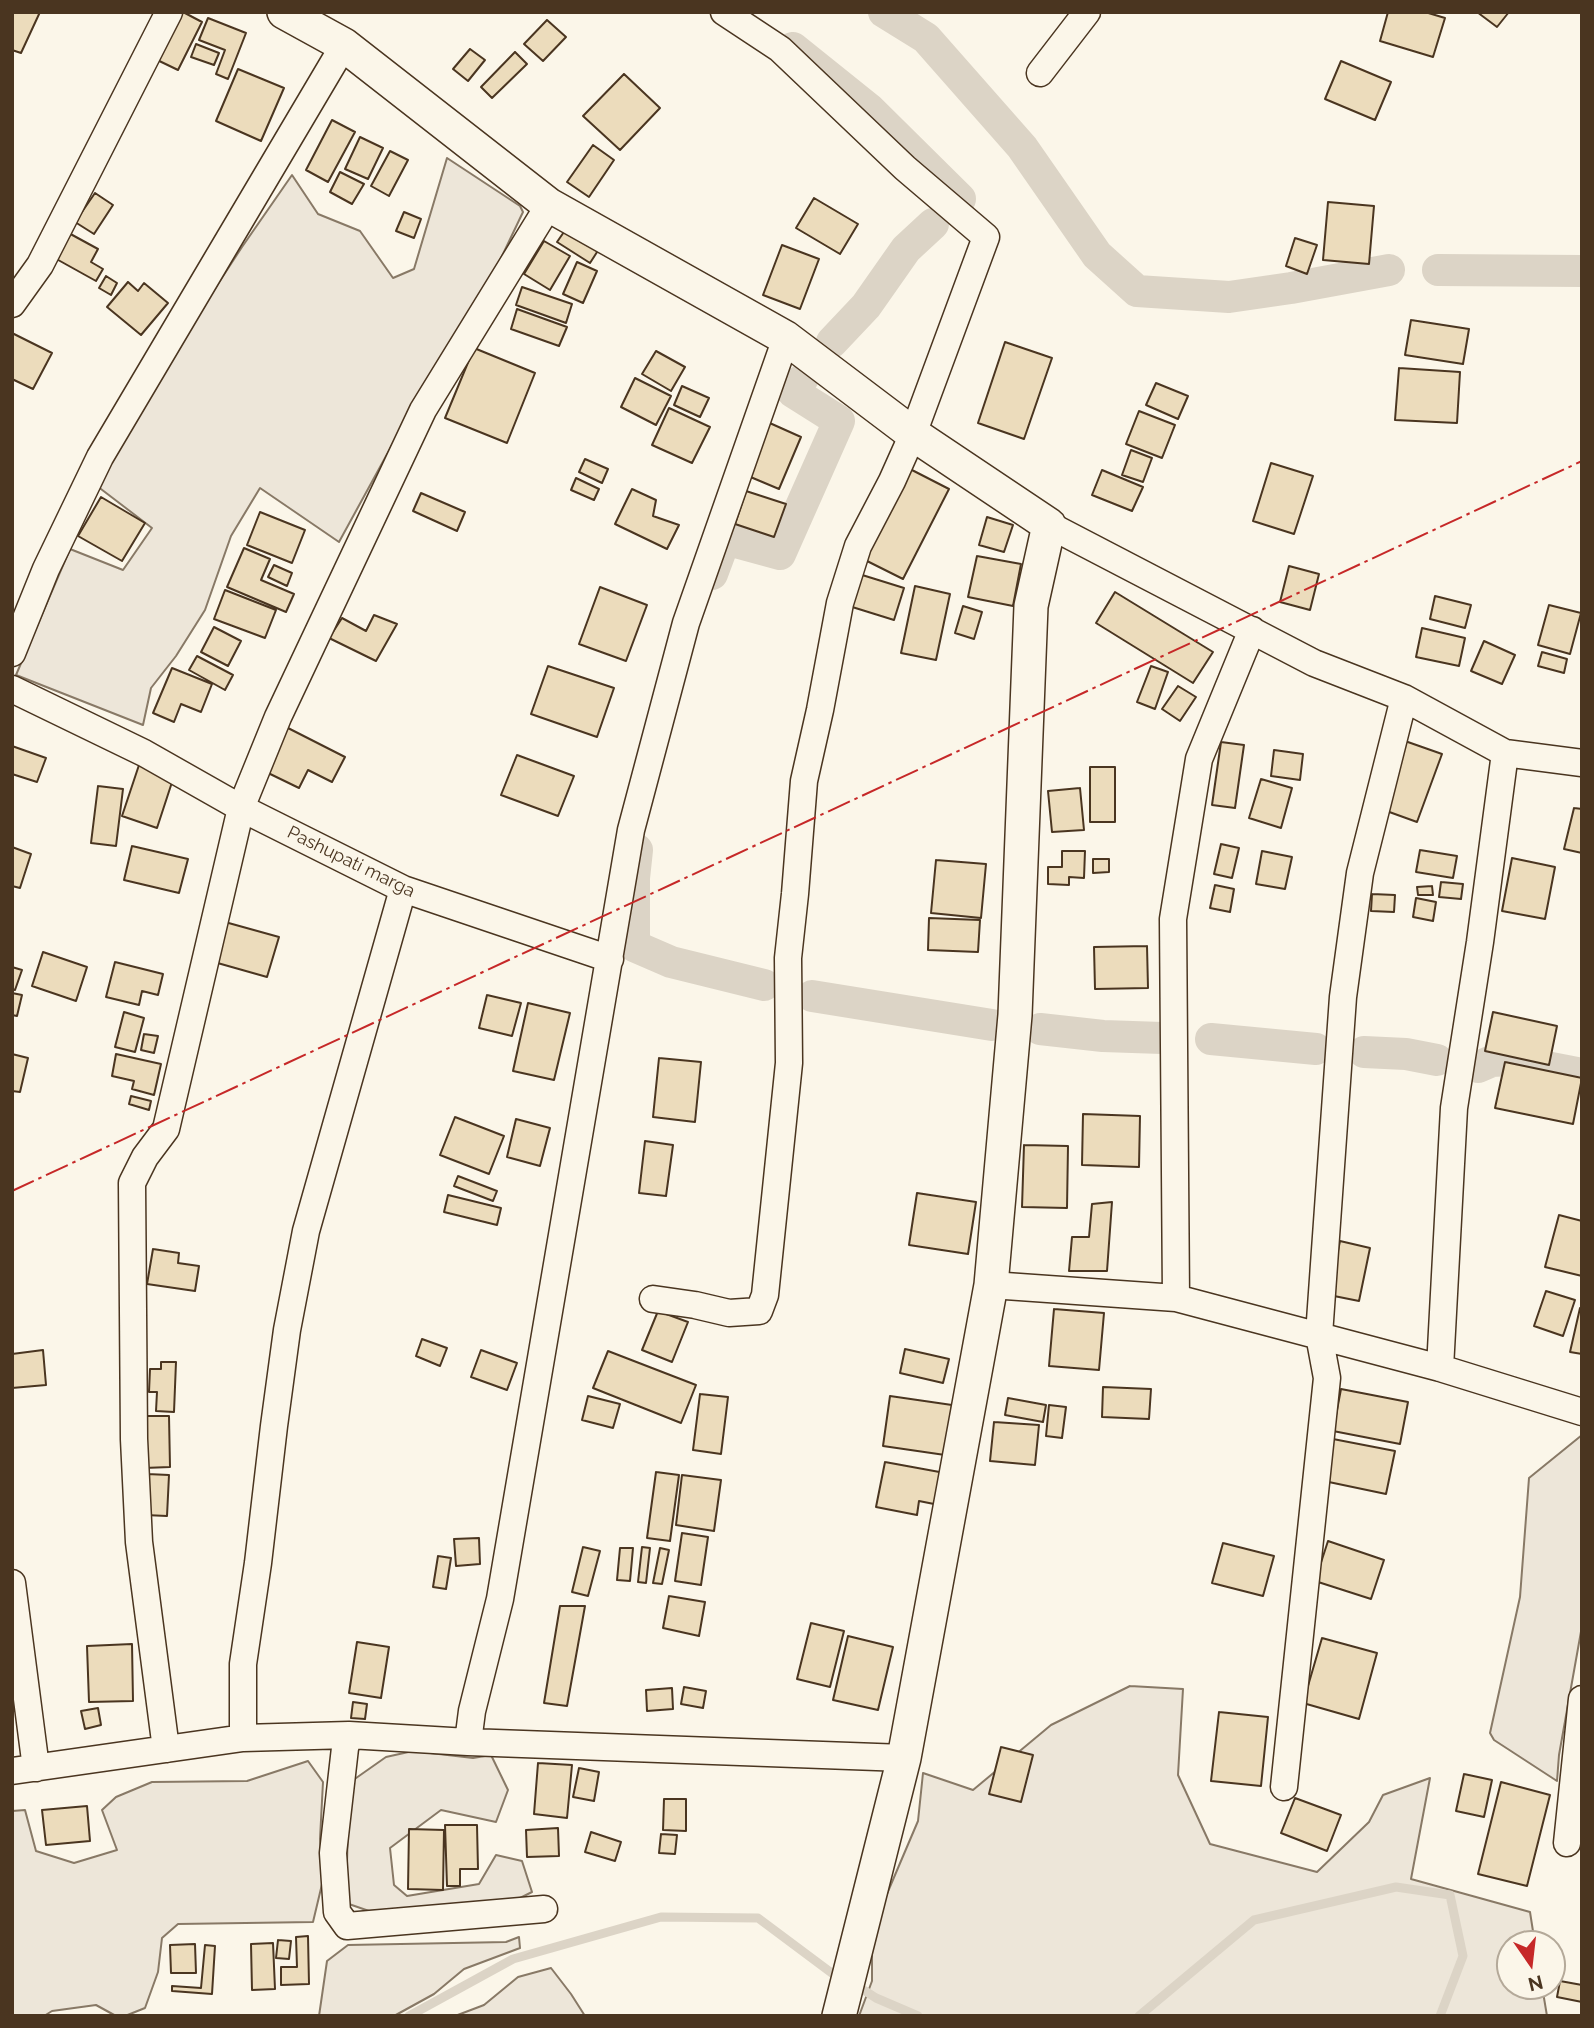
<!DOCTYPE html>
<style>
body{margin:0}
#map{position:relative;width:1594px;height:2028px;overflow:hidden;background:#fbf6e9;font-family:Raleway,sans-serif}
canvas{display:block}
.frame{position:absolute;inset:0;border:14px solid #4a3520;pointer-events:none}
.north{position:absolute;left:1496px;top:1930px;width:70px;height:70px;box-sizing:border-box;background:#fbf6e9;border:2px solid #b4a999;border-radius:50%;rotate:166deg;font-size:19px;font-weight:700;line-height:28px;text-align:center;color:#4a3520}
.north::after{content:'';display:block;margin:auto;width:24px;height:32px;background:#c62828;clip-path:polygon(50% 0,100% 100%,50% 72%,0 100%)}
</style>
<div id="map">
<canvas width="1594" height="2028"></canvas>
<div class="frame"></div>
<div class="north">N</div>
</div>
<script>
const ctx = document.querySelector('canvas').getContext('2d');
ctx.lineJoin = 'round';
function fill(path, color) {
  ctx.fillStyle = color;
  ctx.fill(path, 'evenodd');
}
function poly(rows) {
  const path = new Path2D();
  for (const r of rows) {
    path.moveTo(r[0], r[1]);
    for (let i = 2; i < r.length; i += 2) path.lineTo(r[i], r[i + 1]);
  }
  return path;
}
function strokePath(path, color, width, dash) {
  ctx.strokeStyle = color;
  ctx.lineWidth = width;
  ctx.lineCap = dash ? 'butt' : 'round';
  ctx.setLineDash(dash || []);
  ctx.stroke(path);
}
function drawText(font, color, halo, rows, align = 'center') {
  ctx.font = font + ' Raleway,sans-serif';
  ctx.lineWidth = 5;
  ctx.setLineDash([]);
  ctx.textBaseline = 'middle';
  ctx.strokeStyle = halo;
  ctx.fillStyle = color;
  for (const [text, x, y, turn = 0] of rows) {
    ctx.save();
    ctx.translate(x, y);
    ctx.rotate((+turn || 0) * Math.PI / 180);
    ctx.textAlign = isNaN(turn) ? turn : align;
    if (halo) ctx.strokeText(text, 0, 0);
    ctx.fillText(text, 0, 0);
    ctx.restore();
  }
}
const green = poly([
 [447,158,520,206,523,212,493,275,397,436,339,542,260,488,231,536,205,610,176,656,151,688,143,725,16,675,70,549,123,570,152,528,97,486,163,368,242,247,292,175,318,214,360,231,393,278,414,269,447,158],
 [1582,1435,1582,1626,1559,1755,1557,1781,1494,1740,1490,1733,1520,1597,1529,1478,1582,1435],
 [1130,1686,1183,1689,1178,1775,1210,1844,1317,1872,1369,1822,1383,1795,1430,1778,1411,1879,1530,1912,1535,1944,1510,1944,1510,1986,1542,1986,1547,2016,859,2016,872,1981,872,1929,918,1821,923,1773,973,1790,1051,1725,1130,1686],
 [413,1751,473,1758,491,1755,508,1790,496,1822,441,1810,390,1848,394,1885,407,1896,479,1884,496,1855,522,1861,532,1892,516,1900,369,1911,346,1903,349,1783,386,1757,413,1751],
 [308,1761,323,1782,320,1839,323,1880,313,1922,178,1924,162,1938,158,1972,145,2008,125,2016,116,2016,96,2005,52,2011,44,2016,12,2016,12,1811,25,1810,36,1851,74,1863,117,1850,102,1810,116,1797,152,1782,247,1781,308,1761],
 [519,1937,520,1948,464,1969,434,1994,394,2016,319,2016,327,1961,348,1945,506,1942,519,1937],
 [551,1968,571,1994,585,2016,455,2016,484,2005,518,1977,551,1968]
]);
fill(green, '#ede6d9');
strokePath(green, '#887966', 2);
strokePath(poly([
 [859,1987,876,1998,918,2016],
 [409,2016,513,1959,661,1917,758,1918,833,1974],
 [1139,2016,1254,1920,1396,1887,1450,1895,1463,1956,1440,2016]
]), '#dcd4c6', 9);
strokePath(poly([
 [884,12,926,38,1022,147,1097,255,1137,291,1229,297,1291,288,1389,270],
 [793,48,869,109,960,199],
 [1438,270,1582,271],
 [832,342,866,306,906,249,933,224],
 [712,574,725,539,780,554,839,421,793,392,802,380],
 [637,850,634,878,634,946,671,962,764,985],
 [812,996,992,1025],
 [1040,1029,1103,1036,1162,1038],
 [1211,1039,1316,1049],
 [1364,1052,1406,1054,1437,1060],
 [1478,1067,1492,1061,1510,1060,1582,1074]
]), '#dcd4c6', 32);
const building = poly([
 [12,12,40,12,21,53,12,50,12,12],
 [174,12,183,12,202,22,178,70,151,57,174,12],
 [1388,12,1425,12,1445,18,1433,57,1380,41,1388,12],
 [1477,12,1509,12,1497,27,1477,12],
 [208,18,246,33,228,79,216,74,225,50,199,40,208,18],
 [547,20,566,37,543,61,524,44,547,20],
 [196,44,219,53,214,65,191,57,196,44],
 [470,49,485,60,468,81,453,69,470,49],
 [515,52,527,64,492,98,481,87,515,52],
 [1341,61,1391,82,1375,120,1325,99,1341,61],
 [238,69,284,88,261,141,216,121,238,69],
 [624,74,660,108,620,150,583,116,624,74],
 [332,120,355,132,328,182,306,170,332,120],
 [360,137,383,148,368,179,345,169,360,137],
 [593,145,614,160,589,197,567,182,593,145],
 [390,151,408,160,389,196,371,186,390,151],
 [340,172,364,184,352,204,330,192,340,172],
 [95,193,113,205,94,234,75,222,95,193],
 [814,198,858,224,840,254,796,228,814,198],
 [1328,202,1374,206,1369,264,1323,260,1328,202],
 [404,212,421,219,414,238,396,231,404,212],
 [566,229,599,249,590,263,557,242,566,229],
 [65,231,98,249,91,262,103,269,96,281,51,256,65,231],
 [1295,238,1317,245,1307,274,1286,266,1295,238],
 [544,241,570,256,550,290,524,274,544,241],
 [782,245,819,259,800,309,763,295,782,245],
 [577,262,597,271,583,303,563,294,577,262],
 [106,276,117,283,111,295,99,288,106,276],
 [128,282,138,291,144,283,168,303,141,335,107,307,128,282],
 [522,287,572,304,566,323,516,305,522,287],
 [517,309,567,327,559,346,511,329,517,309],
 [1411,320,1469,329,1463,364,1405,355,1411,320],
 [12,333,52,353,33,389,12,379,12,333],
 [1005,342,1052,358,1024,439,978,423,1005,342],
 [474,348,535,373,507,443,445,418,474,348],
 [656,351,685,367,671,391,642,374,656,351],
 [1399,368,1460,372,1457,423,1395,420,1399,368],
 [635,378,671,396,656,425,621,407,635,378],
 [1156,383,1188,396,1178,419,1146,405,1156,383],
 [682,386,709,398,700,417,674,405,682,386],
 [669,408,710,427,692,463,652,445,669,408],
 [1139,411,1175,425,1162,458,1126,444,1139,411],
 [763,420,801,437,779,489,741,473,763,420],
 [1131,450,1152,458,1143,482,1122,475,1131,450],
 [585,459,608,469,602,483,579,472,585,459],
 [1271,463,1313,476,1294,534,1253,521,1271,463],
 [910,469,949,489,903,579,863,559,910,469],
 [1102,470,1143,487,1132,511,1092,495,1102,470],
 [576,478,599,489,594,500,571,490,576,478],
 [632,489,656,500,653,516,679,525,667,549,615,524,632,489],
 [746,491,786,504,774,537,735,524,746,491],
 [421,493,465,512,457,531,413,511,421,493],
 [101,497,145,523,122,561,78,536,101,497],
 [260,512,305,530,292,563,247,545,260,512],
 [987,517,1013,525,1004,552,979,545,987,517],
 [244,548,270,559,261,580,294,594,286,612,227,587,244,548],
 [977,556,1021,564,1013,606,968,597,977,556],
 [274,565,292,573,287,586,268,577,274,565],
 [1289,566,1319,574,1310,610,1280,602,1289,566],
 [859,574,904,588,894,620,849,606,859,574],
 [915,586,950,594,936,660,901,653,915,586],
 [600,587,647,605,626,661,579,644,600,587],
 [225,590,276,610,265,638,214,619,225,590],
 [1115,592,1213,652,1193,683,1096,623,1115,592],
 [1435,596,1471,605,1465,628,1430,619,1435,596],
 [1549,605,1581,613,1570,654,1538,645,1549,605],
 [963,606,982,612,974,639,955,633,963,606],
 [374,615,397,624,376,661,329,638,342,618,366,631,374,615],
 [214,627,241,641,228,666,201,652,214,627],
 [1422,628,1465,638,1459,666,1416,657,1422,628],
 [1484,641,1515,655,1502,684,1471,671,1484,641],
 [1542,652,1567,659,1564,673,1538,666,1542,652],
 [197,656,233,675,225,690,189,670,197,656],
 [548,666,614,688,597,737,531,714,548,666],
 [1151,666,1168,672,1155,709,1137,702,1151,666],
 [172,668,212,684,201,712,181,704,174,722,153,713,172,668],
 [1178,686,1196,697,1180,721,1162,709,1178,686],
 [286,727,345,757,332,782,308,770,299,788,264,771,286,727],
 [1405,741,1442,754,1417,822,1381,809,1405,741],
 [1221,742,1244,745,1235,808,1212,805,1221,742],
 [12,746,46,758,37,782,12,774,12,746],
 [1274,750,1303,754,1300,780,1271,776,1274,750],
 [517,755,574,776,558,816,501,795,517,755],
 [140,762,175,773,157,828,122,816,140,762],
 [1090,767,1115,767,1115,822,1090,822,1090,767],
 [1261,779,1292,788,1281,828,1249,818,1261,779],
 [98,786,123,789,116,846,91,843,98,786],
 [1080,788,1084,830,1052,832,1048,791,1080,788],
 [1574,808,1582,809,1582,853,1564,849,1574,808],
 [1221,844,1239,848,1232,878,1214,874,1221,844],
 [132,846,188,859,179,893,124,880,132,846],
 [12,847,31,854,20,888,12,886,12,847],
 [1420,850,1457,856,1453,878,1416,872,1420,850],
 [1062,851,1085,851,1084,878,1069,877,1069,885,1048,884,1048,867,1062,867,1062,851],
 [1262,851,1292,857,1285,889,1256,884,1262,851],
 [1512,858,1555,867,1545,919,1502,911,1512,858],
 [1093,859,1109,859,1109,872,1093,873,1093,859],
 [936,860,986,864,981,918,931,913,936,860],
 [1441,882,1463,884,1461,899,1439,897,1441,882],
 [1215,885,1234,889,1230,912,1210,908,1215,885],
 [1432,886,1433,895,1418,895,1417,887,1432,886],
 [1372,894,1395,895,1394,912,1371,911,1372,894],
 [1416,898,1436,902,1433,921,1413,917,1416,898],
 [929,918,980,920,978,952,928,950,929,918],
 [225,922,279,937,267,977,214,962,225,922],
 [1147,946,1148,988,1095,989,1094,947,1147,946],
 [43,952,87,967,76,1001,32,986,43,952],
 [115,962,163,974,158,995,142,991,139,1005,106,997,115,962],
 [12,967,22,970,15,990,12,989,12,967],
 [12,993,22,995,17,1016,12,1015,12,993],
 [487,995,521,1003,512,1036,479,1028,487,995],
 [528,1003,570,1013,554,1080,513,1071,528,1003],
 [124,1012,144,1018,135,1052,115,1047,124,1012],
 [1493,1012,1557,1026,1549,1065,1485,1051,1493,1012],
 [144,1034,158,1036,154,1053,141,1050,144,1034],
 [12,1054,28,1058,20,1092,12,1091,12,1054],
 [116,1054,161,1064,154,1095,132,1089,134,1081,112,1076,116,1054],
 [659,1058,701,1062,695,1122,653,1117,659,1058],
 [1505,1062,1582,1078,1573,1124,1495,1108,1505,1062],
 [131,1096,151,1101,149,1110,129,1104,131,1096],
 [1083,1114,1140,1116,1139,1167,1082,1165,1083,1114],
 [455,1117,504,1136,489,1174,440,1155,455,1117],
 [516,1119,550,1128,540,1166,507,1157,516,1119],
 [645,1141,673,1145,666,1196,639,1193,645,1141],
 [1024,1145,1068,1146,1067,1208,1022,1207,1024,1145],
 [458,1176,497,1191,493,1201,454,1186,458,1176],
 [917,1193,976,1202,968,1254,909,1245,917,1193],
 [448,1195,501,1208,497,1225,444,1212,448,1195],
 [1112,1202,1107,1271,1069,1271,1072,1237,1089,1237,1092,1204,1112,1202],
 [1559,1215,1582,1221,1582,1276,1545,1267,1559,1215],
 [1340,1241,1370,1248,1359,1301,1329,1295,1340,1241],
 [153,1249,179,1253,178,1263,199,1266,195,1291,147,1284,153,1249],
 [1546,1291,1575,1300,1563,1336,1534,1326,1546,1291],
 [1580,1308,1582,1309,1582,1354,1570,1352,1580,1308],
 [1054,1309,1104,1313,1099,1370,1049,1366,1054,1309],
 [658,1311,688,1322,672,1362,642,1350,658,1311],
 [422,1339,447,1348,440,1366,416,1356,422,1339],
 [905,1349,949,1359,943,1383,900,1373,905,1349],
 [43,1350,46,1385,12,1388,12,1354,43,1350],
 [481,1350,517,1363,507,1390,471,1377,481,1350],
 [608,1351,696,1385,681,1423,593,1388,608,1351],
 [161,1362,176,1362,174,1412,156,1411,157,1392,149,1392,150,1369,161,1369,161,1362],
 [1103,1387,1151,1389,1149,1419,1102,1417,1103,1387],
 [1341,1389,1408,1402,1400,1444,1333,1431,1341,1389],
 [700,1394,728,1397,721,1454,693,1450,700,1394],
 [588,1396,620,1404,613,1428,582,1420,588,1396],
 [890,1396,952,1405,945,1455,883,1446,890,1396],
 [1008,1398,1046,1405,1043,1422,1005,1415,1008,1398],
 [1049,1405,1066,1407,1062,1438,1046,1436,1049,1405],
 [143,1416,169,1416,170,1467,144,1468,143,1416],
 [994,1422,1039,1425,1035,1465,990,1461,994,1422],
 [1333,1439,1395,1451,1386,1494,1324,1481,1333,1439],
 [885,1462,945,1473,939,1505,919,1501,917,1515,876,1507,885,1462],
 [656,1472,679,1475,670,1541,647,1538,656,1472],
 [147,1474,169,1475,167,1516,145,1515,147,1474],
 [682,1475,721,1480,714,1531,676,1525,682,1475],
 [682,1533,708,1537,701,1585,675,1581,682,1533],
 [479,1538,480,1564,456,1566,454,1539,479,1538],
 [1328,1541,1384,1560,1371,1599,1315,1581,1328,1541],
 [1223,1543,1274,1556,1263,1596,1212,1583,1223,1543],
 [583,1547,600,1551,588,1596,572,1592,583,1547],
 [642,1547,650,1548,646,1583,638,1582,642,1547],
 [620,1548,633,1548,630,1581,617,1580,620,1548],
 [660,1548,669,1550,662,1584,653,1583,660,1548],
 [438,1556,451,1558,446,1589,433,1587,438,1556],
 [669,1596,705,1602,699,1636,663,1628,669,1596],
 [560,1606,585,1606,567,1706,544,1703,560,1606],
 [811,1623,844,1631,830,1687,797,1679,811,1623],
 [848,1636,893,1647,878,1710,833,1700,848,1636],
 [1322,1638,1377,1653,1359,1719,1303,1703,1322,1638],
 [357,1642,389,1647,381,1698,349,1693,357,1642],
 [132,1644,133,1701,89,1702,87,1646,132,1644],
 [684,1687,706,1691,703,1708,681,1704,684,1687],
 [672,1688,673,1709,647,1711,646,1690,672,1688],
 [353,1702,367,1704,365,1719,351,1718,353,1702],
 [98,1708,101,1725,85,1729,81,1711,98,1708],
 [1219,1712,1268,1717,1261,1786,1211,1781,1219,1712],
 [1001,1747,1033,1755,1021,1802,989,1794,1001,1747],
 [538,1763,572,1765,567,1818,534,1814,538,1763],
 [579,1768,599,1772,594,1801,573,1797,579,1768],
 [1464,1774,1492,1780,1484,1817,1456,1811,1464,1774],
 [1501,1782,1550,1795,1527,1886,1478,1874,1501,1782],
 [1295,1798,1341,1815,1327,1851,1281,1833,1295,1798],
 [664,1799,686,1799,686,1831,663,1830,664,1799],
 [87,1806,90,1841,46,1845,42,1810,87,1806],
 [445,1825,477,1825,478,1869,460,1869,460,1886,447,1886,445,1825],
 [558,1828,559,1856,527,1857,526,1830,558,1828],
 [409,1829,444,1830,443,1890,408,1889,409,1829],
 [591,1832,621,1842,615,1861,585,1852,591,1832],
 [661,1834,677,1835,675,1854,659,1853,661,1834],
 [308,1936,309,1984,281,1985,281,1967,297,1967,296,1937,308,1936],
 [278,1940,291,1941,289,1959,276,1958,278,1940],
 [273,1943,275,1989,252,1990,251,1944,273,1943],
 [195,1944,196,1973,171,1973,170,1945,195,1944],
 [205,1945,215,1946,212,1994,172,1991,172,1986,201,1988,205,1945],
 [1560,1981,1582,1985,1582,2002,1557,1997,1560,1981]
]);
fill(building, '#ecdcbc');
strokePath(building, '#4a3520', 2);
const minor = poly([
 [1040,73,1087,12],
 [12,304,40,265,169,12],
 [1049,525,1314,663,1404,698,1505,753,1582,763],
 [12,653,46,569,100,457,344,45],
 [12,689,144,753,241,808,403,889,610,959],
 [991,1285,1176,1298,1440,1368,1582,1412],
 [1176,1298,1173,919,1199,759,1252,630],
 [653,1299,695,1305,729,1313,759,1311,765,1295,789,1063,788,958,795,894,804,781,820,710,840,603,858,546,892,481,913,434,986,237,905,168,780,49,724,12],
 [1440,1368,1454,1108,1480,942,1505,753],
 [12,1583,36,1768],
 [349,1735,345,1748,333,1853,337,1912,347,1926,544,1909],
 [243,1738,243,1664,258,1563,274,1426,287,1330,306,1231,403,889],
 [468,1742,472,1711,500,1599,631,830,686,623,786,338],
 [166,1749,139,1542,134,1439,132,1183,145,1157,166,1129,241,808,278,717,423,410,549,205],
 [12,1771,243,1738,349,1735,468,1742,904,1758],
 [1284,1787,1327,1378,1319,1335,1343,997,1360,873,1404,698],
 [1567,1843,1582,1699]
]);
const tertiary = poly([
 [284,12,344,45,549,205,786,338,913,434,1049,525,1031,606,1015,1015,991,1285,904,1758,839,2016]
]);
strokePath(minor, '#4a3520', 29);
strokePath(tertiary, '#4a3520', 36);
strokePath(minor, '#fbf6e9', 26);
strokePath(tertiary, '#fbf6e9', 33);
strokePath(poly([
 [12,1191,1582,461]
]), '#c62828', 2, [24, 5, 3.5, 5]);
drawText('18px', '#4a3520', '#fbf6e9', [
 ["Pashupati marga",351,862,26]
]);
</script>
